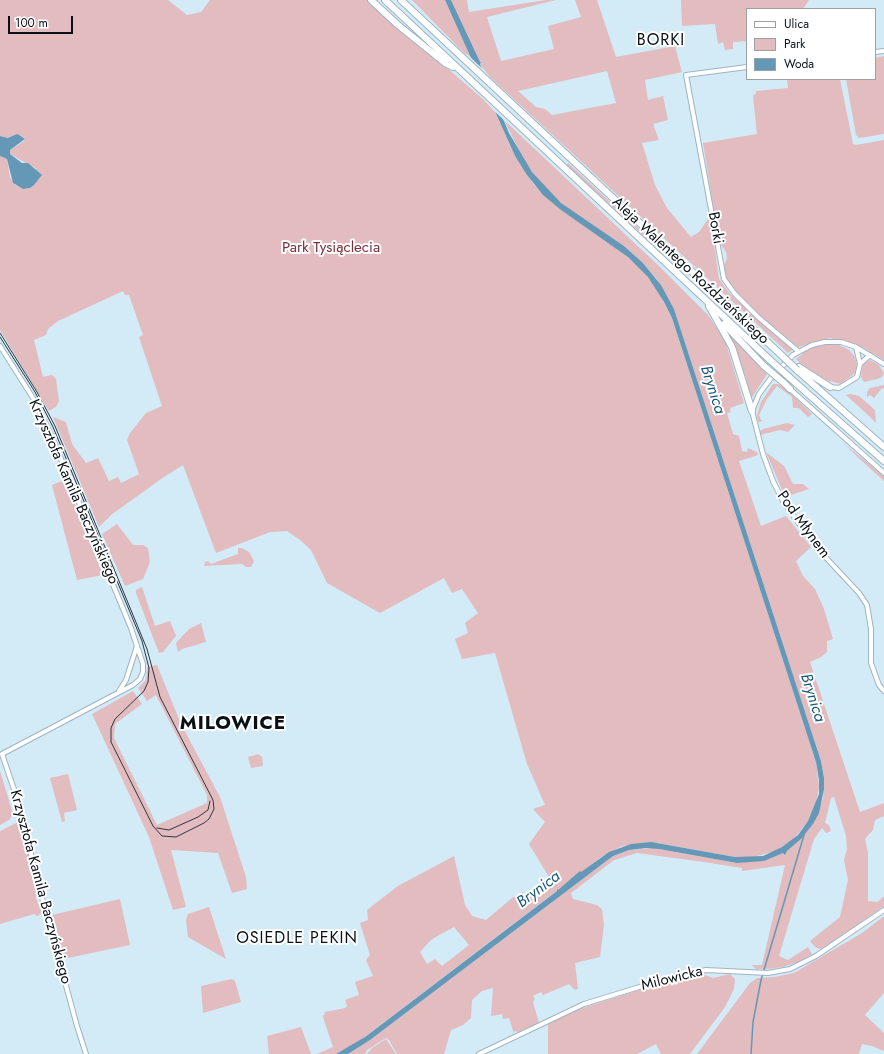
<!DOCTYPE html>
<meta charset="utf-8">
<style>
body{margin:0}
#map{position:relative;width:884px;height:1054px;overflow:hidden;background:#d3eaf7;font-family:Jost,sans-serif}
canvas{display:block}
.legend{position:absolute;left:746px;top:8px;width:130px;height:72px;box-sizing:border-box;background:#fff;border:1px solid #9da0a2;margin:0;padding:5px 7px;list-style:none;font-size:12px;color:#091116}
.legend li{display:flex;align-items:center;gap:8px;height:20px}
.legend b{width:20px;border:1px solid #9da0a2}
.scale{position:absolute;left:8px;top:16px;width:65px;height:18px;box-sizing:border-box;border:2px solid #091116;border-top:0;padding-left:5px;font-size:12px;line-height:14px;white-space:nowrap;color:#091116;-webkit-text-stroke:3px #fff;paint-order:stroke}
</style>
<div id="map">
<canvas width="884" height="1054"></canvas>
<ul class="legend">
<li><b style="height:5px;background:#fff"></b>Ulica</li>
<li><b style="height:11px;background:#e2bcbf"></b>Park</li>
<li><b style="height:11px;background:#6498b6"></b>Woda</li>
</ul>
<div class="scale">100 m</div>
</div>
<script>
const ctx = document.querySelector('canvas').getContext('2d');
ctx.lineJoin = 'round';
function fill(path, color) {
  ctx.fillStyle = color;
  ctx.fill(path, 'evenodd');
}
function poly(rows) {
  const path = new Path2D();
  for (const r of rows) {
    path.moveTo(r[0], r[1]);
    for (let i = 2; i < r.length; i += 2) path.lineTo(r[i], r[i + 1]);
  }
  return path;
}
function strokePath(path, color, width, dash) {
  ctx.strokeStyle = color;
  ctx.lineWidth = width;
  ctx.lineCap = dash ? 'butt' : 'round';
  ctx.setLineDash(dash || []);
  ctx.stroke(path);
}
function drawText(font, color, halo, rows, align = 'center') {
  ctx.font = font + ' Jost,sans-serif';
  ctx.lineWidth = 4;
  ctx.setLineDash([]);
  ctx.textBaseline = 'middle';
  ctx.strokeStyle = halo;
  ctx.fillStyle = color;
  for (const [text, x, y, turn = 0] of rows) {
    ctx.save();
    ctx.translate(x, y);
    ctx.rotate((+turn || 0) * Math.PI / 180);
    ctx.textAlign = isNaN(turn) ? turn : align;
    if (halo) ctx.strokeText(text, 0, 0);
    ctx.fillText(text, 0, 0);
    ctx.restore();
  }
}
fill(poly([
 [0,0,168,0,187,15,201,12,210,0,369,0,484,100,495,112,515,156,534,185,561,210,616,247,641,268,655,286,672,318,816,762,819,787,816,804,808,821,793,840,775,851,750,858,735,857,657,843,622,846,616,849,601,857,358,1042,336,1054,317,1054,333,1047,323,1017,325,1012,345,1008,347,1006,345,1000,359,995,355,982,373,976,366,960,370,955,360,923,368,920,367,910,398,886,454,856,465,905,472,916,486,920,512,898,523,892,527,897,536,891,542,893,552,882,529,844,545,822,533,809,545,805,527,764,495,653,462,659,455,639,468,633,465,623,478,613,462,589,452,593,444,578,380,613,327,583,311,550,300,540,287,531,270,532,216,553,183,465,161,479,111,515,99,527,53,417,66,422,72,444,86,463,98,458,109,481,118,477,121,483,139,474,127,440,130,433,146,413,162,406,139,337,143,335,129,295,125,295,123,291,58,321,48,329,46,335,34,340,43,377,52,375,56,379,59,401,56,407,49,411,0,330,0,156,7,159,10,177,15,185,24,189,30,188,40,178,35,168,10,154,10,150,24,141,25,138,20,135,8,138,0,136],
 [454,927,469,945,442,966,435,959,427,964,420,952,432,939],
 [412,0,445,0,471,57,464,53],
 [451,0,467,0,469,12,546,0,556,0,487,17,501,61,554,49,548,26,581,17,575,0,597,0,616,57,675,46,682,72,645,80,648,100,663,96,668,120,653,124,659,140,642,143,655,185,667,208,691,237,699,232,710,216,719,279,730,294,791,347,792,350,788,353,490,77,482,67],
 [607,71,616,103,552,115,545,109,536,107,518,91],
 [681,0,809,0,803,9,747,9,747,41,733,42,733,49,725,50,723,42,718,44,715,24,682,26],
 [884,56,884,134,859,138,856,135,846,79,875,79,875,58],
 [787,79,840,79,853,144,856,145,884,140,884,360,862,347,830,338,798,347,762,317,739,296,728,284,724,273,724,266,727,258,726,252,719,242,703,143,757,134,753,95,756,94,756,91,788,88],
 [504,120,660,267,708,315,725,340,744,403,730,408,731,412,727,413,733,434,739,436,742,451,747,452,748,448,757,452,758,455,739,461,761,526,786,516,811,547,796,561,803,576,815,589,824,609,833,639,827,641,827,652,821,657,810,662,860,812,884,803,884,816,875,820,873,830,865,839,868,853,868,901,878,902,884,896,884,906,822,949,816,948,810,941,840,917,848,880,844,860,847,849,846,836,834,797,831,798,825,823,829,825,831,831,826,833,822,828,814,839,779,956,788,960,808,947,812,954,798,962,783,967,768,969,756,969,752,965,762,965,785,865,742,871,742,868,704,862,637,853,614,860,571,893,573,899,597,905,602,909,604,925,600,957,575,963,578,989,575,990,569,984,543,995,541,992,533,996,535,999,533,1002,539,1023,518,1032,514,1031,514,1034,509,1018,503,1019,502,1014,491,1016,493,988,482,991,472,1000,471,1018,463,1025,451,1030,444,1054,397,1054,389,1040,386,1038,367,1050,365,1054,348,1054,370,1040,613,856,629,850,653,848,737,863,787,851,797,843,813,824,823,798,824,778,821,761,674,309,657,279,643,263,624,246,567,208,545,189,525,162],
 [568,163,648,237,647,239,567,165],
 [729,334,767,374,751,399,745,375],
 [835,343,849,350,855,357,857,365,855,373,841,384,821,379,806,369,796,359,803,354,802,352,811,347],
 [870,360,879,365,884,373,882,377,877,379,864,382,861,377,863,364],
 [773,384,778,384,786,389,812,414,808,417,799,408,793,408,792,397,777,386,767,399,759,415,761,420,763,421,758,422,757,415,761,402],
 [884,385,884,389,882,388,874,398,870,395,867,397,867,392,870,388],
 [850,394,859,396,875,410,876,423,867,414,846,395],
 [787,423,795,425,788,432,780,430,760,435,760,431,763,429],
 [843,443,884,476,884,481,863,462],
 [766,452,784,466,793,484,803,484,809,489,785,497],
 [65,480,103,575,77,580,52,485],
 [117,524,133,545,143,545,148,548,150,562,143,579,125,586,102,534],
 [238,548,242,548,249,552,254,561,251,567,246,567,242,564,204,566,205,562,208,561,211,564,238,554],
 [142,587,155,626,170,621,176,636,163,652,159,653,136,593,136,590],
 [201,623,206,642,182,649,178,652,176,643,189,629],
 [157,665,181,724,220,797,246,877,247,889,232,893,218,853,171,850,186,907,173,910,149,837,92,714,133,691,142,704,115,724,114,738,157,825,207,803,207,795,156,695,147,701,138,688,146,680,147,667],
 [258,754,262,757,263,766,251,768,248,757],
 [0,771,13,814,9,820,0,825],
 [68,774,77,810,64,813,65,821,62,822,50,778],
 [20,821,22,823,39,895,36,897,38,904,41,904,44,913,37,916,34,914,0,924,0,831],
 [120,899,130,945,63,959,52,915],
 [209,907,226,959,188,937,186,920,188,914],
 [884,916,884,993,865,1015,884,1033,884,1051,872,1046,862,1044,859,1054,697,1054,750,983,757,978,774,977,794,973,862,933],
 [702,974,713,978,730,974,735,979,734,989,725,1007,690,1054,661,1054,656,1044,637,1054,548,1054,548,1024,567,1013,686,975],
 [232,979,235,981,241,1002,203,1013,201,986],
 [301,1027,311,1054,269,1054,267,1036],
 [386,1039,396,1054,367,1054,372,1048]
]), '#e2bcbf');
fill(poly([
 [445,0,451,0,480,62,481,62,480,64,509,133,532,172,561,203,624,246,643,263,661,285,674,309,821,761,824,778,824,789,819,813,813,824,801,839,787,851,785,855,783,853,764,861,737,863,659,849,646,848,629,850,613,856,370,1040,348,1054,336,1054,365,1037,557,891,557,889,558,890,580,871,581,872,609,852,631,844,651,842,735,857,763,856,782,847,798,835,808,821,819,794,819,780,816,762,672,318,664,302,648,277,628,257,561,210,543,195,527,175,515,156],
 [17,134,21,136,25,139,10,150,10,154,22,163,28,163,42,175,34,185,30,188,23,189,13,183,7,159,0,156,0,136,8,138]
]), '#6498b6');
fill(poly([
 [467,54,486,72,508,124,491,108]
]), '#d3eaf7');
strokePath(poly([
 [751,1054,753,1022,761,980,804,835]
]), '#6498b6', 1.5);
const minor = poly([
 [875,52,884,51],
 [747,67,686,75,724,279,735,294,758,317,798,351],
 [0,346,33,398,51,435,131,628,143,664,143,672,140,679,133,685,2,754,19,804,38,883,77,1026,86,1054],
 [860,364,870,355],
 [884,364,856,347,841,342,825,342,812,345,793,355,771,378,759,394,752,411,763,454,773,481,783,501,815,546,859,593,867,605,871,629,871,663,879,685,884,691],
 [830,387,839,388,857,377,860,364,856,347],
 [790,389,884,473],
 [119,691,126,680,137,646],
 [479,1054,584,1004,672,977,706,970,768,973,790,969,816,956,884,910]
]);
const highway = poly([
 [371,0,398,25,445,63,453,67],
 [385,0,770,360],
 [401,0,777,351],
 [709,306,732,347,752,411],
 [724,324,764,366],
 [799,367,830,387],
 [797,370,884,447],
 [789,377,884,461],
 [784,383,790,389]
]);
strokePath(minor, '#9eb4c1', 6);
strokePath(highway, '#9eb4c1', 8);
strokePath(minor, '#fff', 4);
strokePath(highway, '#fff', 6);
strokePath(poly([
 [0,333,37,392,55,426,147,649,160,697,213,800,214,809,209,819,204,823,176,837,162,836,153,826,111,742,111,728,115,719,144,691,148,682,149,668,142,641,53,427,35,392,0,337],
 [157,828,169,830,198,817,208,810,210,801]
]), '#2d383f', 1);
const highwayBridge = poly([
 [777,351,797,370],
 [770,360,789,377],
 [764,366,784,383]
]);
strokePath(highwayBridge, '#9eb4c1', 8, []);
strokePath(highwayBridge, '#fff', 6);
drawText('15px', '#091116', '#fff', [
 ["Borki",715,228,80],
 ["Aleja Walentego Roździeńskiego",690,271,43],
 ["Krzysztofa Kamila Baczyńskiego",73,492,66],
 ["Pod Młynem",803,525,54],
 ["Krzysztofa Kamila Baczyńskiego",40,887,75],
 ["Milowicka",672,979,-14]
]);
drawText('15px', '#78303b', '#fff', [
 ["Park Tysiąclecia",331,248]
]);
ctx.letterSpacing = '1px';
drawText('16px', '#091116', '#fff', [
 ["BORKI",661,41],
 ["OSIEDLE PEKIN",297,939]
]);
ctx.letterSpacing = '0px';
drawText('italic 16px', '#185a79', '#fff', [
 ["Brynica",712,390,72],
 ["Brynica",812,698,72],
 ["Brynica",539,890,-37]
]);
ctx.letterSpacing = '1px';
drawText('bold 19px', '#091116', '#fff', [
 ["MILOWICE",233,724]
]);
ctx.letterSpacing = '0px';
</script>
